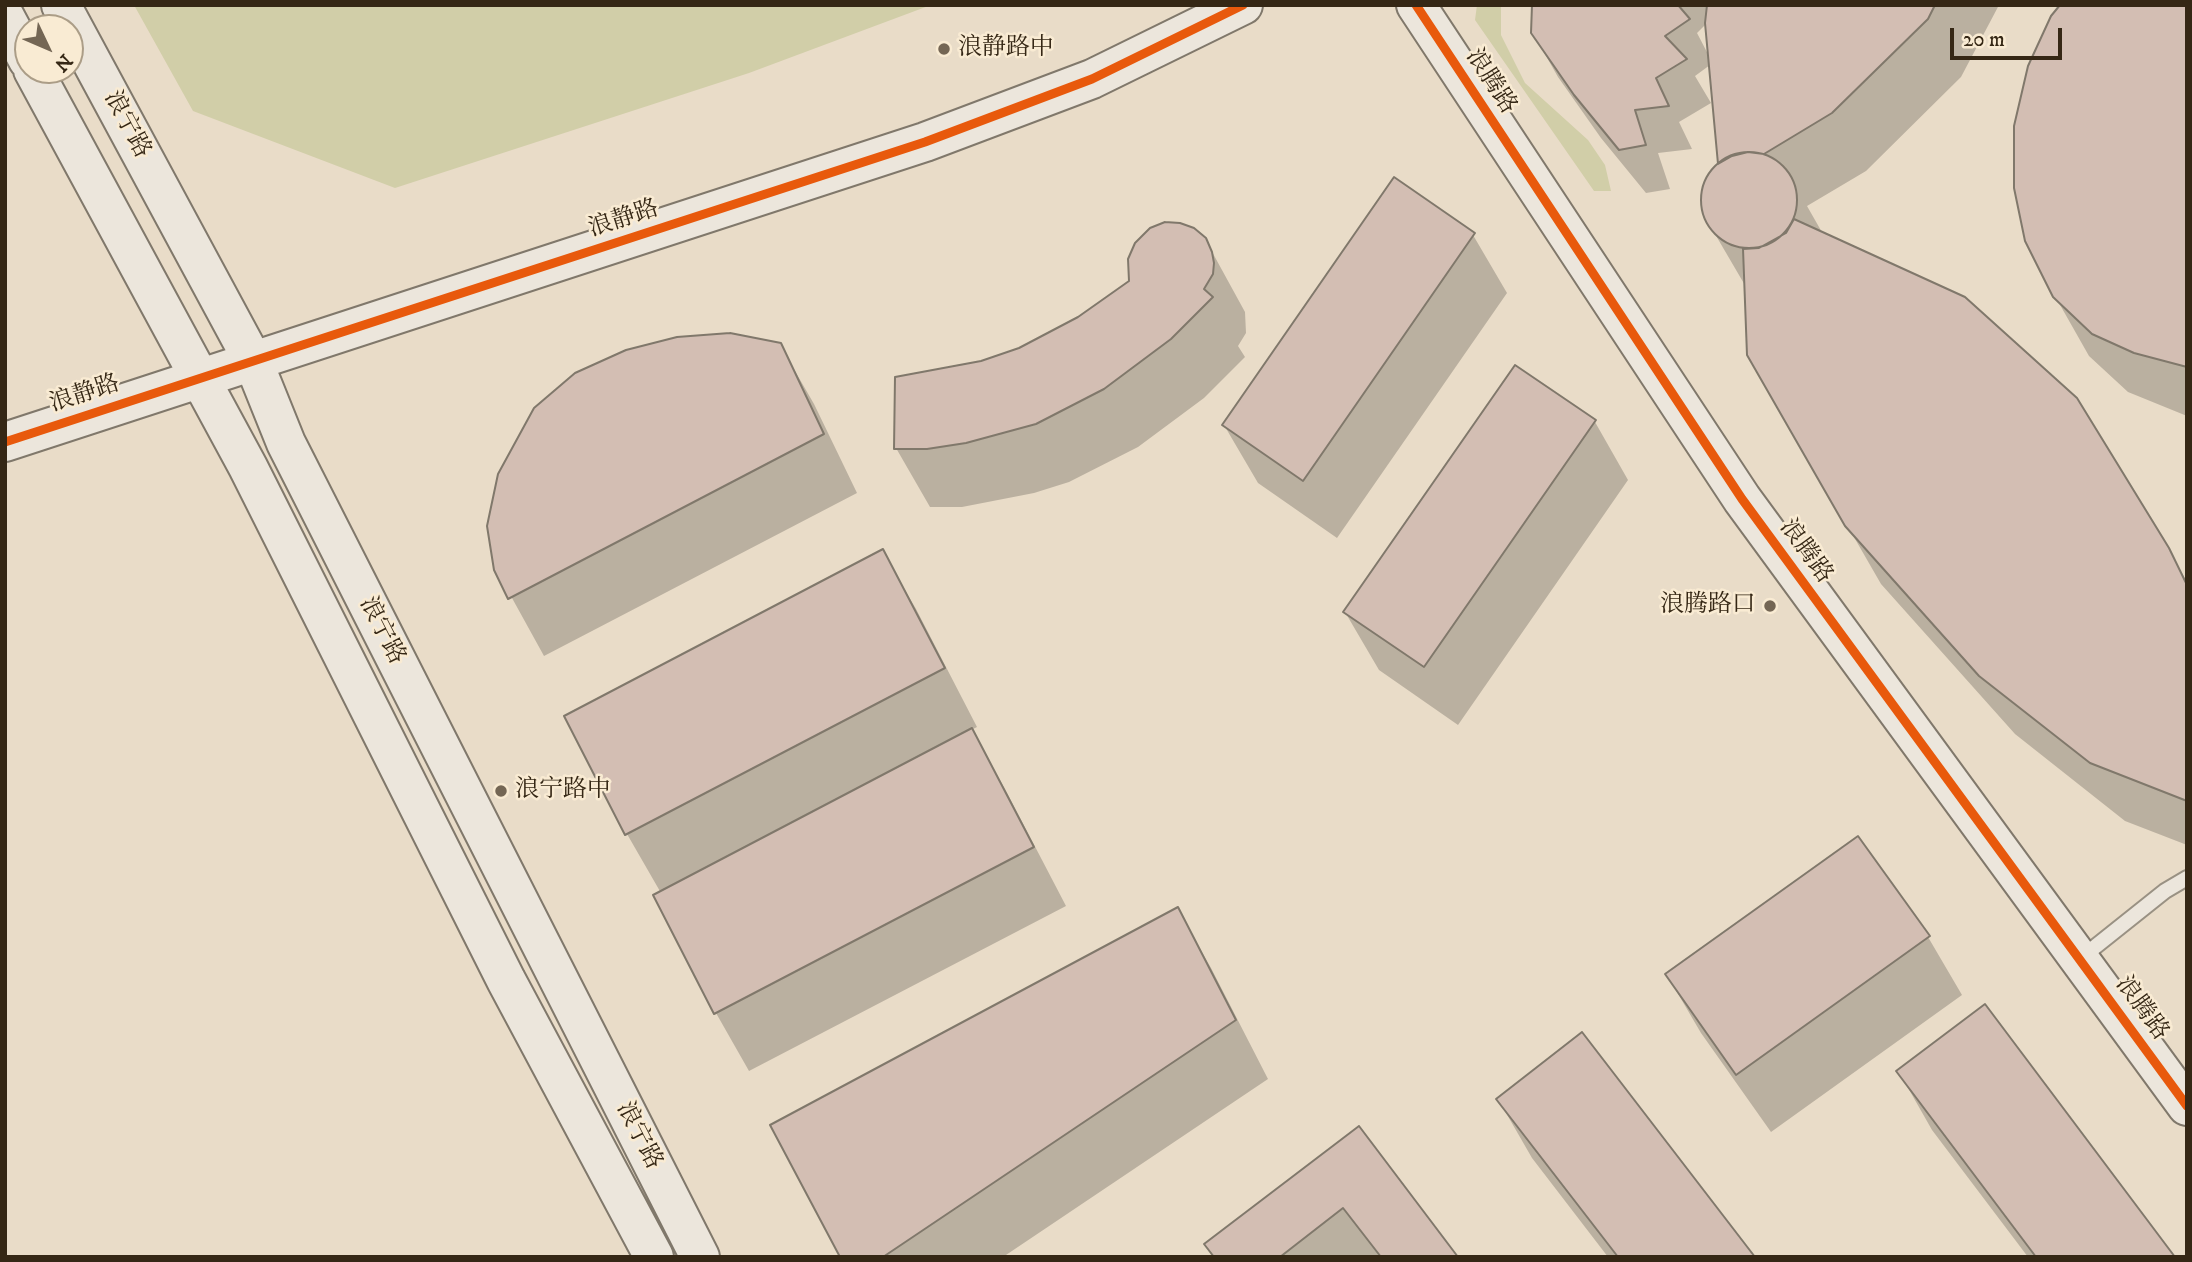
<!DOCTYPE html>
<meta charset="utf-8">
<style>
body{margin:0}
#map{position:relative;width:2192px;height:1262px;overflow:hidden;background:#e9dcc8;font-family:"IM FELL DW Pica",serif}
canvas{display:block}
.frame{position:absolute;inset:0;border:7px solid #352715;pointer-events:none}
.north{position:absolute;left:14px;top:14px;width:70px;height:70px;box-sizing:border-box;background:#f9ebd3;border:2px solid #ab9d87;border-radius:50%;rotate:134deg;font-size:19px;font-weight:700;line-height:28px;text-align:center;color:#352715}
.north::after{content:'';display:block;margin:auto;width:24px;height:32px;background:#746654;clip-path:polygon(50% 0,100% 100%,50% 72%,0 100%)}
.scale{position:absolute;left:1950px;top:28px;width:112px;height:32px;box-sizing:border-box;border:4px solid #352715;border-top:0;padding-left:9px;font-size:21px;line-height:24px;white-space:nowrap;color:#352715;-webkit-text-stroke:5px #f9ebd3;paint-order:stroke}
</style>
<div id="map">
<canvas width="2192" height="1262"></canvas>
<div class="frame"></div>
<div class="north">N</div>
<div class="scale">20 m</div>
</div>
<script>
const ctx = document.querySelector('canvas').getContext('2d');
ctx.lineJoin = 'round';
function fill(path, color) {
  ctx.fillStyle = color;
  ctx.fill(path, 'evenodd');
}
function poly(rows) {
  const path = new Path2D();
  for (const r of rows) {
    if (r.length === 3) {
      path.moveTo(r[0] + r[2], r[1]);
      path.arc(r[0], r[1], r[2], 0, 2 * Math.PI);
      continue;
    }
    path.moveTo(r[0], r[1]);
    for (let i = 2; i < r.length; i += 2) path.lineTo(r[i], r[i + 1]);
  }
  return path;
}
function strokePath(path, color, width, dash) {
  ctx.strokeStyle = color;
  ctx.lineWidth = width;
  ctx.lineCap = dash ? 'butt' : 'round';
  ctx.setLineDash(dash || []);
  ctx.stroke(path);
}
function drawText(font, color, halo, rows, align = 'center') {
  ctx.font = font + ' "IM FELL DW Pica","Noto Serif SC",serif';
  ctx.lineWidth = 5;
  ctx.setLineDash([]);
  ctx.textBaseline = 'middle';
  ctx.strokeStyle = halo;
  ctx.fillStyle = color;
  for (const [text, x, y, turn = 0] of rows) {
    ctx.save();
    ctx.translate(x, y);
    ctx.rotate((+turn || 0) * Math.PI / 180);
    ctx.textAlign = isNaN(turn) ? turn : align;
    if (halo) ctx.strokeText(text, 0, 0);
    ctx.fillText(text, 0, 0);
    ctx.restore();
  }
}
fill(poly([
 [134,5,931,5,749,73,395,188,193,111],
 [1477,5,1501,5,1501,35,1525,83,1588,140,1605,165,1611,191,1594,191,1475,20]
]), '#d1cea8');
fill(poly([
 [1534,5,1999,5,1961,77,1866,171,1807,206,1823,234,2168,549,2187,582,2187,845,2125,821,2015,734,1881,584,1749,355,1746,287,1708,222,1703,207,1704,192,1709,178,1720,164,1710,65,1695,76,1711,103,1679,122,1692,149,1658,153,1670,189,1646,193,1601,138,1558,77,1533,33],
 [1706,24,1709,56,1697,33],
 [2187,5,2187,416,2128,392,2089,356,2055,296],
 [1473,235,1507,293,1337,538,1258,483,1224,425],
 [1205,239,1245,312,1246,333,1238,346,1245,357,1204,398,1138,447,1069,482,1034,493,962,507,930,507,896,448,982,362,1019,350,1079,319],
 [780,345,814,404,857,493,544,656,496,569],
 [1595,422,1628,480,1458,725,1379,670,1345,612],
 [882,551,916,609,977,727,971,730,1005,789,1066,906,749,1071,716,1013,661,893,627,834],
 [1177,909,1211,968,1268,1079,1003,1257,842,1257],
 [1928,937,1962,995,1771,1132,1701,1033,1667,975],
 [1899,1072,2173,1257,2028,1257,1932,1130],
 [1498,1099,1753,1257,1608,1257,1532,1158],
 [1358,1128,1456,1257,1214,1257,1207,1244]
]), '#0003');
const building = poly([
 [1532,5,1678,5,1690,19,1665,36,1687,59,1656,78,1669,106,1635,110,1646,145,1619,150,1574,95,1531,33,1532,5],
 [1707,5,1935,5,1928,19,1832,113,1764,154,1748,152,1732,156,1718,164,1705,23,1707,5],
 [2060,5,2187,5,2187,367,2134,353,2092,334,2053,297,2025,241,2014,188,2014,126,2028,66,2051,16,2060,5],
 [1749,200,48],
 [1394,177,1475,233,1303,481,1222,425,1394,177],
 [1794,219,1965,297,2077,398,2169,548,2187,585,2187,801,2090,763,1979,676,1845,526,1747,355,1743,249,1759,248,1786,233,1794,219],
 [1165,222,1180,223,1194,228,1206,238,1212,252,1214,263,1213,274,1204,289,1213,297,1171,339,1104,389,1036,424,966,443,927,449,894,449,895,377,981,361,1019,348,1078,317,1129,281,1128,259,1135,243,1150,228,1165,222],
 [730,333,781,343,824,434,508,599,494,570,487,526,498,474,534,408,575,373,626,350,677,337,730,333],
 [1515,365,1596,420,1424,667,1343,612,1515,365],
 [883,549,945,668,625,835,564,716,883,549],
 [972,728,1034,847,714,1014,653,895,972,728],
 [1858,836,1930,936,1736,1075,1665,974,1858,836],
 [1178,907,1236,1020,883,1257,840,1257,770,1125,1178,907],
 [1985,1004,2175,1257,2036,1257,1896,1071,1985,1004],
 [1582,1032,1755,1257,1618,1257,1496,1099,1582,1032],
 [1359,1126,1458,1257,1381,1257,1343,1208,1280,1257,1214,1257,1204,1244,1359,1126]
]);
fill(building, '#d3beb3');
strokePath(building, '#80786b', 2);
const lane = poly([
 [2081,958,2165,891,2187,878]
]);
const secondary = poly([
 [61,5,253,361,286,443,700,1257],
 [1416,5,1742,499,2187,1106],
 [5,17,28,60],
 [33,70,248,467,506,980,654,1257],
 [5,442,925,142,1092,79,1243,5]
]);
strokePath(lane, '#999183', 18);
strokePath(secondary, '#80786b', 42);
strokePath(lane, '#ece6dc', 14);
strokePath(secondary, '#ece6dc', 38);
strokePath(poly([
 [1416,5,1742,499,2187,1106],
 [5,442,925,142,1092,79,1243,5]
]), '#e8590c', 9);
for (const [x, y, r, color] of [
 [944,49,7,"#746654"],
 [1770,606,7,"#746654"],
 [501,791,7,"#746654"]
]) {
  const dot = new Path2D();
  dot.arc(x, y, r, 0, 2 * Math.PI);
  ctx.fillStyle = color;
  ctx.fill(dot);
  strokePath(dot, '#f9ebd3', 2.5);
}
drawText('24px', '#352715', '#f9ebd3', [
 ["浪静路中",958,49],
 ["浪腾路口",1756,606,"right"],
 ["浪宁路中",515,791]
], 'left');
drawText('24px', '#352715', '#f9ebd3', [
 ["浪腾路",1490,82,57],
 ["浪宁路",126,125,62],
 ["浪静路",624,220,-18],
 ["浪静路",85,395,-18],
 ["浪腾路",1805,552,54],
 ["浪宁路",381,631,63],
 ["浪腾路",2141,1009,54],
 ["浪宁路",638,1136,63]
]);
</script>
